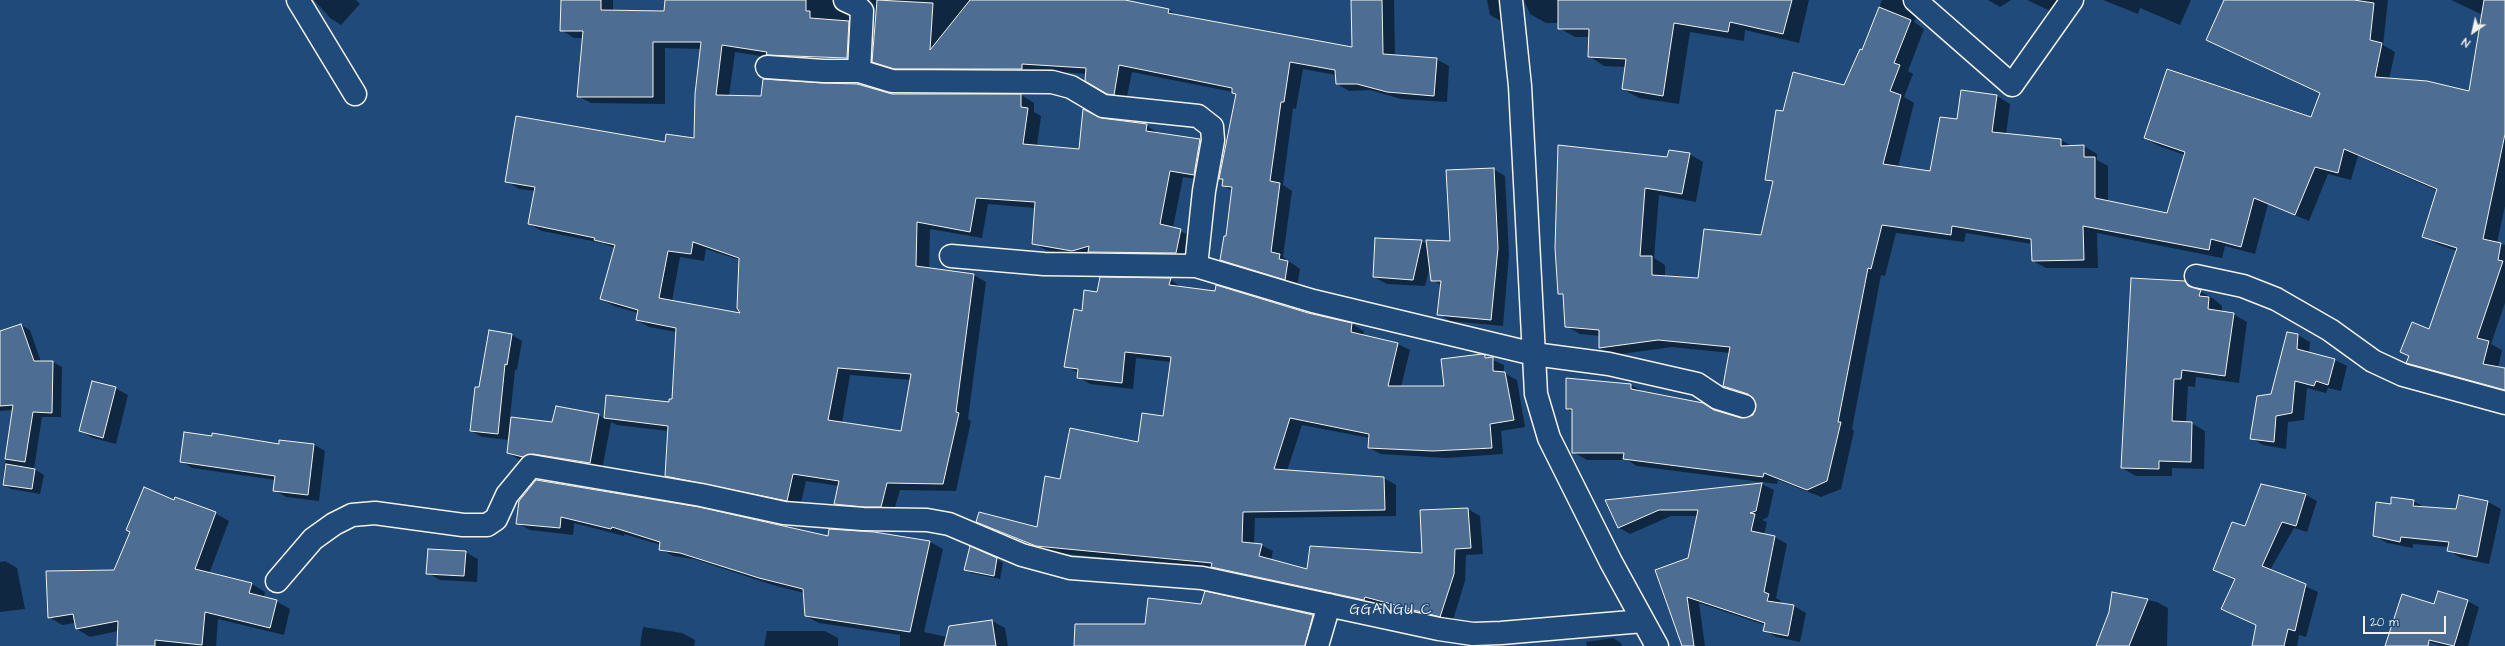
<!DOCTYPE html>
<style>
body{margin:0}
#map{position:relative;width:2505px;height:646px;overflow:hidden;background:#1f4a7a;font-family:"Architects Daughter",sans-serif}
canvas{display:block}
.north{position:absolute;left:2453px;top:12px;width:40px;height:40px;-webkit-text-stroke:3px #1f4a7a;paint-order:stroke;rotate:214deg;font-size:11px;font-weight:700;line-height:16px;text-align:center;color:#f4f1e8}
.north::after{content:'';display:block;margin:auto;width:14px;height:18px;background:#f4f1e8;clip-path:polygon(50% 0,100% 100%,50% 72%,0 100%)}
.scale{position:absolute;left:2363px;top:616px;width:83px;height:18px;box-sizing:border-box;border:2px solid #f4f1e8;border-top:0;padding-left:5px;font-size:12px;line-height:14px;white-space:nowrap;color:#f4f1e8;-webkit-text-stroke:3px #1f4a7a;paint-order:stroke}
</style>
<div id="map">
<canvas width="2505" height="646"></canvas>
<div class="north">N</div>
<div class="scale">20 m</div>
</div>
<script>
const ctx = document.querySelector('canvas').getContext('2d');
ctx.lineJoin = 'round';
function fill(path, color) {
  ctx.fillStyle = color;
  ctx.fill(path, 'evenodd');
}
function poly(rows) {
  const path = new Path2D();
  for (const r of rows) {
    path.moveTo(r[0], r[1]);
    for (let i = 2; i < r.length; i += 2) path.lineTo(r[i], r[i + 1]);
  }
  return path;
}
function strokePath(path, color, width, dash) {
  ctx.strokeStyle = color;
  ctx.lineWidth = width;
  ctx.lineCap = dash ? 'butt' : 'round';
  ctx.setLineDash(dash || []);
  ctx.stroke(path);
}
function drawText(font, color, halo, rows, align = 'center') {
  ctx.font = font + ' "Architects Daughter",sans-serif';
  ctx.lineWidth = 3;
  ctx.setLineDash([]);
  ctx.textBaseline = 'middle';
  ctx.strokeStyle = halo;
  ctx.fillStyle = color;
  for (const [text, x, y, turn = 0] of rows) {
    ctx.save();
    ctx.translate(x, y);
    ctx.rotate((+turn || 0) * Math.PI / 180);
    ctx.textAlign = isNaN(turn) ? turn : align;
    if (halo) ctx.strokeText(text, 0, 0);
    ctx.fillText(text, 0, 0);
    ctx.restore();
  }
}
fill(poly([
 [314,0,356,0,360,4,341,25,330,18],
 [562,0,613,0,613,12,665,12,666,0,849,0,845,9,848,16,862,24,860,65,773,58,735,52,729,96,1021,95,1034,103,1034,112,1041,116,1037,146,1080,150,1101,119,1146,125,1159,134,1200,140,1213,148,1207,181,1183,177,1173,228,1193,237,1188,260,1086,258,1046,250,1033,243,1035,208,988,204,982,238,930,229,929,268,974,275,986,282,968,419,971,421,956,491,900,490,893,514,848,511,835,504,839,486,806,481,800,507,679,483,666,476,668,431,617,425,611,422,602,470,520,460,508,453,509,440,482,437,471,431,490,331,512,335,522,341,517,370,515,370,509,427,553,424,599,415,605,419,607,396,670,403,673,400,676,332,649,327,637,320,638,313,614,306,601,299,615,248,602,243,542,231,529,224,535,191,519,189,506,181,666,143,695,140,701,49,665,48,665,104,591,103,578,96,583,38,574,38,561,30],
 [706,249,740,260,742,314,672,301,680,257,704,261],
 [850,375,911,380,902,432,842,423],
 [869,0,1120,0,1169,10,1180,17,1353,48,1352,0,1394,0,1395,56,1436,59,1449,66,1447,102,1401,99,1370,90,1349,91,1337,84,1336,75,1303,69,1296,109,1293,108,1283,185,1292,191,1283,257,1300,269,1297,286,1234,267,1221,260,1227,237,1232,191,1223,185,1224,180,1220,178,1237,95,1233,92,1132,72,1126,101,1121,101,1087,81,1087,74,1035,70,1035,76,907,75,886,69,873,61,875,6],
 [1487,0,1519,0,1506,24,1490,15],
 [1524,0,1809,0,1799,43,1745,30,1744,41,1690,32,1679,104,1639,98,1623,89,1626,67,1604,66,1589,56,1589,37,1575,37,1559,28,1559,23,1546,23,1530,14],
 [1882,0,1921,0,1918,15,1914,22,1924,29,1908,71,1913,74,1904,97,1914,103,1898,167,1931,172,1957,121,1997,96,2010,104,2006,135,2061,140,2072,146,2084,146,2097,154,2097,160,2108,166,2108,202,2168,214,2185,155,2159,146,2145,138,2311,118,2321,94,2207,40,2225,0,2388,0,2383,45,2395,52,2389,79,2470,93,2483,15,2451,0,2505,0,2505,206,2497,243,2505,245,2505,303,2491,344,2502,350,2498,368,2505,369,2505,393,2421,370,2407,362,2430,331,2457,251,2437,244,2423,236,2438,191,2358,156,2351,180,2328,174,2309,221,2268,204,2255,254,2225,246,2222,258,2097,233,2098,268,2046,268,2033,261,2032,244,1966,233,1964,242,1896,233,1885,276,1881,275,1852,429,1854,431,1841,489,1821,497,1778,480,1777,484,1637,466,1627,460,1587,460,1573,452,1573,412,1567,409,1567,379,1631,385,1644,392,1740,419,1753,416,1757,409,1755,400,1724,386,1730,353,1672,347,1614,355,1600,348,1600,336,1580,334,1566,326,1564,296,1559,293,1668,158,1689,154,1703,162,1696,202,1659,195,1654,258,1665,265,1665,277,1699,279,1762,236,1773,183,1766,179,1784,112,1845,87,1862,51],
 [1988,0,2011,0,2000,7],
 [2027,0,2068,0,2061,16],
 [2103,0,2191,0,2180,25,2140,8,2138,14],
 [1493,169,1505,176,1509,255,1503,326,1450,321,1439,314,1441,285,1432,280,1430,266,1425,286,1387,284,1374,277,1421,241,1427,244,1451,242],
 [1170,279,1182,288,1352,324,1364,331,1363,336,1398,344,1410,350,1401,387,1446,387,1482,355,1504,365,1504,373,1517,380,1525,427,1501,431,1503,454,1446,458,1381,454,1369,448,1370,438,1302,425,1287,471,1384,478,1396,485,1396,516,1255,518,1254,544,1261,545,1273,551,1271,560,1308,570,1423,554,1421,511,1468,509,1480,516,1483,554,1466,555,1465,581,1452,623,1376,603,1376,606,1224,573,1215,569,1049,552,977,521,1038,529,1061,480,1139,443,1164,417,1171,362,1136,358,1133,389,1090,384,1078,377,1079,373,1065,366,1083,312,1098,293],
 [2184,282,2214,299,2222,306,2222,312,2233,314,2247,322,2239,383,2196,377,2195,387,2188,386,2186,423,2191,423,2205,431,2204,469,2172,468,2172,476,2136,476,2122,468],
 [21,325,30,330,41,362,53,362,62,367,61,417,42,417,34,469,44,475,40,494,11,489,2,484,13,410,0,411,0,332],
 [2287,333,2298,335,2310,342,2309,353,2335,360,2347,366,2341,391,2328,388,2326,393,2307,388,2304,420,2288,422,2286,449,2263,445,2251,438,2272,395],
 [115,388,128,395,116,444,93,438,80,431],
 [313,444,325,451,319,501,286,497,274,490,276,480,192,468,181,461,280,445],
 [1762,484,1774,490,1768,517,1762,520,1767,522,1764,535,1775,537,1787,544,1776,598,1781,601,1780,604,1794,606,1806,613,1800,642,1776,637,1764,630,1765,625,1699,603,1705,646,1683,646,1689,559,1698,516,1671,516,1630,534,1618,527,1607,501],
 [2306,495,2317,501,2307,532,2294,528,2270,570,2318,592,2306,637,2299,635,2297,646,2253,646,2268,576,2260,590,2215,570,2246,528],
 [2460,496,2488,502,2501,509,2489,564,2461,558,2449,551,2449,547,2413,544,2413,548,2387,543,2374,535,2392,505,2413,501,2426,508,2457,510],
 [175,501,215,513,229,521,209,574,252,584,265,592,264,597,276,601,290,609,284,635,218,619,216,646,118,646,118,631,90,637,77,629,75,623,62,625,49,617,115,571],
 [520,501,829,538,874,533,930,542,943,549,924,632,947,637,950,627,992,621,1005,628,1008,646,900,646,900,635,819,623,806,616,804,593,773,585,694,559,673,556,660,549,661,545,624,534,624,536,574,523,573,535,530,530,517,523],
 [465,552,478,559,477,582,440,580,428,573],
 [997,559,1003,563,1000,579,971,573,965,569],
 [5,561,17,568,25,609,0,612,0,562],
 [2113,593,2157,602,2168,608,2167,646,2097,646,2110,612],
 [2467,601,2479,607,2468,646,2442,646,2425,641,2424,646,2386,646,2435,605],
 [1313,616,1326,623,1319,646,1075,646,1146,625],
 [643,627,682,633,695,640,694,646,640,646],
 [767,631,825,631,838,638,838,646,764,646],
 [1613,638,1621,643,1622,646,1587,646,1586,642]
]), '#0007');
const building = poly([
 [561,0,601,0,601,10,664,11,665,0,806,0,806,11,810,11,810,18,849,21,847,58,766,55,767,52,722,45,716,95,761,96,763,79,823,83,857,84,892,94,1021,94,1021,107,1028,108,1023,144,1079,149,1083,109,1101,118,1147,124,1146,131,1200,139,1194,175,1170,171,1160,224,1181,229,1176,253,1088,252,1089,246,1072,251,1032,244,1035,202,976,198,970,232,917,222,916,266,974,274,956,412,959,413,943,484,887,483,881,507,864,507,834,504,839,481,793,474,787,501,665,476,668,426,604,418,606,395,669,402,669,399,672,399,676,328,636,320,638,310,600,299,615,245,594,240,595,238,528,224,535,187,505,182,516,116,665,142,666,134,694,138,695,94,701,42,653,42,653,97,577,97,583,31,560,31,561,0],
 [693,242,739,258,737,308,740,313,659,298,668,251,691,254,693,242],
 [838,368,911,374,901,431,828,420,838,368],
 [877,0,933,3,930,50,970,0,1125,0,1169,9,1168,13,1352,47,1351,0,1382,0,1383,54,1437,58,1434,96,1387,92,1357,84,1336,84,1335,70,1290,62,1284,102,1281,102,1270,181,1280,183,1271,252,1280,254,1279,259,1288,261,1285,280,1220,260,1224,236,1226,236,1232,187,1222,186,1223,179,1219,179,1236,94,1232,93,1232,88,1119,65,1114,95,1107,94,1085,81,1086,68,1022,64,1022,69,894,69,872,62,877,0],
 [1558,0,1792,0,1783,34,1730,22,1728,32,1674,23,1663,96,1622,89,1626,59,1588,57,1589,29,1558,29,1558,0],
 [2224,0,2354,0,2374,3,2370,40,2382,43,2375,77,2427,81,2469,91,2484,0,2505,0,2505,134,2483,239,2501,243,2498,260,2503,261,2477,338,2489,341,2483,364,2505,368,2505,390,2406,363,2409,356,2400,352,2412,322,2429,329,2457,248,2422,237,2437,189,2344,149,2338,173,2315,167,2295,215,2254,198,2241,247,2211,239,2209,250,2083,226,2084,260,2032,261,2031,239,1952,226,1951,235,1882,225,1871,269,1868,268,1838,422,1841,422,1827,481,1807,490,1764,473,1763,477,1623,459,1624,453,1572,453,1572,409,1566,409,1566,378,1631,384,1631,389,1703,403,1714,410,1741,418,1753,415,1756,404,1748,394,1723,386,1730,347,1658,340,1599,348,1599,330,1565,327,1563,294,1558,294,1555,248,1558,145,1667,157,1669,150,1690,153,1682,194,1645,188,1640,256,1652,256,1652,275,1698,278,1704,229,1761,235,1773,181,1765,180,1776,110,1783,111,1793,72,1844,85,1860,49,1862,50,1879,7,1911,20,1894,63,1900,65,1890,91,1901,95,1883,164,1930,171,1940,117,1957,119,1961,90,1997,95,1992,132,2061,139,2061,146,2084,145,2084,157,2095,157,2095,198,2167,213,2185,152,2144,138,2167,69,2311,117,2320,93,2206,40,2224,0],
 [1494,168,1498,248,1491,320,1437,315,1441,281,1431,281,1426,240,1450,241,1446,170,1494,168],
 [1375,238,1422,240,1413,280,1373,277,1375,238],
 [1100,277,1171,278,1169,285,1215,291,1216,285,1308,313,1352,323,1351,332,1398,343,1388,386,1444,386,1441,359,1482,354,1485,355,1485,358,1493,357,1493,371,1505,372,1514,420,1490,424,1492,448,1433,451,1368,448,1369,434,1290,418,1274,469,1384,477,1385,510,1243,512,1242,542,1262,544,1259,556,1307,569,1310,546,1422,553,1420,510,1468,508,1471,548,1455,549,1454,574,1440,617,1365,597,1364,600,1211,567,1212,563,1036,546,976,522,979,512,1037,527,1045,476,1060,479,1070,428,1138,442,1142,413,1163,416,1171,357,1125,352,1122,383,1077,378,1078,369,1064,367,1074,309,1082,311,1084,290,1097,292,1100,277],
 [2131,278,2185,281,2188,286,2201,290,2199,296,2209,297,2208,309,2234,313,2225,376,2182,370,2181,379,2174,379,2172,421,2192,422,2191,462,2159,461,2159,469,2121,468,2131,278],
 [21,324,34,361,53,361,52,413,33,412,25,462,5,459,13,405,0,406,0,331,21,324],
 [489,330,512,334,507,365,505,364,498,434,470,431,475,387,479,387,489,330],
 [2287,332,2298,334,2297,349,2335,359,2328,385,2316,381,2314,386,2295,381,2292,413,2276,416,2274,442,2250,439,2257,396,2271,394,2287,332],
 [92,381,116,387,103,438,79,431,92,381],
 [556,406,599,414,590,463,533,454,523,457,507,453,511,417,552,422,556,406],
 [184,432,212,436,212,433,279,444,279,440,314,444,308,495,273,491,275,476,180,462,184,432],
 [6,464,35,469,32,489,3,485,6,464],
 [536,480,699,507,828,536,829,529,874,532,930,541,910,632,805,616,803,589,759,578,680,553,659,550,660,542,612,527,611,529,561,517,560,528,516,524,519,501,536,480],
 [1762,483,1756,511,1750,513,1755,514,1751,531,1775,536,1764,592,1769,594,1767,601,1794,605,1788,636,1763,631,1765,623,1687,597,1694,646,1682,646,1655,570,1688,558,1698,510,1659,510,1618,528,1605,500,1762,483],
 [2261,484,2306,494,2296,526,2282,522,2262,566,2306,584,2295,631,2288,629,2284,646,2252,646,2256,625,2221,609,2235,579,2213,570,2232,522,2245,526,2261,484],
 [144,487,174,500,175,497,216,512,195,569,252,583,249,593,277,600,270,628,205,612,202,645,155,640,155,646,117,646,118,621,76,629,73,614,48,618,46,571,114,570,130,532,126,530,144,487],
 [2459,495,2488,501,2477,557,2447,551,2449,542,2401,537,2400,542,2373,536,2376,502,2391,504,2391,497,2414,500,2413,506,2456,509,2459,495],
 [970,546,997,558,994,576,964,570,970,546],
 [428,549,466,551,464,576,426,574,428,549],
 [1205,591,1313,615,1305,646,1074,646,1075,624,1145,624,1148,598,1201,604,1205,591],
 [2438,591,2468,600,2454,646,2429,640,2428,646,2385,646,2402,594,2434,604,2438,591],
 [2112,592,2148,599,2129,646,2096,646,2109,612,2112,592],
 [992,620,996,646,944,646,949,626,992,620]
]);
fill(building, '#4d6e92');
strokePath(building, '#f4f1e8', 1);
const street = poly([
 [298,0,355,94],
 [845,0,856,5,862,11,859,71],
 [1511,0,1520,86,1536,394,1549,438,1611,562,1657,646],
 [1915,0,2012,85,2072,0],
 [767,67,824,71,859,71,892,81,1052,82,1071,87,1103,106,1198,116,1212,127,1213,140,1204,191,1196,266],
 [951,256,1044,264,1196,266,1313,301,1534,354,1609,364,1697,384,1718,398,1744,406],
 [2196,276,2243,286,2276,299,2330,330,2373,361,2403,375,2505,403],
 [277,581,313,539,334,524,352,515,375,513,463,525,487,525,496,519,507,495,531,466,701,495,784,513,863,519,927,520,949,524,1022,555,1070,568,1202,578,1439,629,1473,634,1501,633,1643,621],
 [1317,646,1329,605]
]);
strokePath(street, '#f4f1e8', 25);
strokePath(street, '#1f4a7a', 22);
ctx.letterSpacing = '1px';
drawText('15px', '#f4f1e8', '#1f4a7a', [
 ["GGANGU C",1391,611]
]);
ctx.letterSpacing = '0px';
</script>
